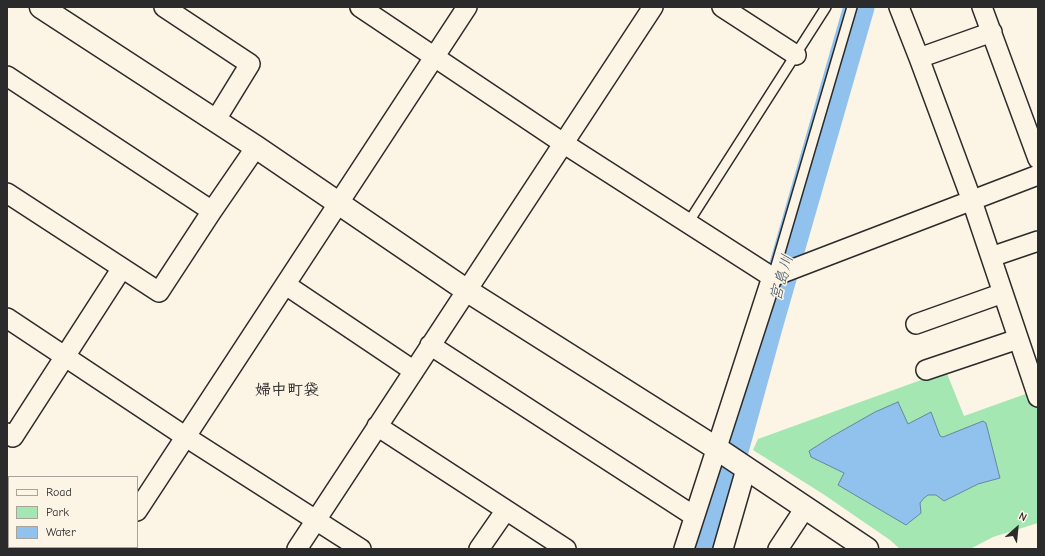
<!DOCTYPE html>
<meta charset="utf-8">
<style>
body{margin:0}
#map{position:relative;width:1045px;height:556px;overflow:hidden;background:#fcf5e5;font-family:"Comic Neue",sans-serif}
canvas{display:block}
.frame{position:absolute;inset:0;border:8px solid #2b2b2b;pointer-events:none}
.legend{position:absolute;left:8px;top:476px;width:130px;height:72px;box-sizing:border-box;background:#fcf5e5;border:1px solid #a8a49b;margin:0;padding:5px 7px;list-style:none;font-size:12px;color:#2b2b2b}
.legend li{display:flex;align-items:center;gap:8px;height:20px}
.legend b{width:20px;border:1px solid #a8a49b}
.north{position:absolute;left:997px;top:508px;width:40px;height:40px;-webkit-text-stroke:3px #fcf5e5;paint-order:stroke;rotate:27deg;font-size:11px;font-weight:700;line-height:16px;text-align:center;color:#2b2b2b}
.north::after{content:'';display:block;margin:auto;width:14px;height:18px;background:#2b2b2b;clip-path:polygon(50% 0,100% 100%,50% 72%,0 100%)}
</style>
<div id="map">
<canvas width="1045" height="556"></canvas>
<div class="frame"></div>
<ul class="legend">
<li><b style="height:5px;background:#fcf5e5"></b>Road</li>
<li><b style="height:11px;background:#a4e7b2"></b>Park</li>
<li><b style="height:11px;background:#90c2ed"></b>Water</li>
</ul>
<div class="north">N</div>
</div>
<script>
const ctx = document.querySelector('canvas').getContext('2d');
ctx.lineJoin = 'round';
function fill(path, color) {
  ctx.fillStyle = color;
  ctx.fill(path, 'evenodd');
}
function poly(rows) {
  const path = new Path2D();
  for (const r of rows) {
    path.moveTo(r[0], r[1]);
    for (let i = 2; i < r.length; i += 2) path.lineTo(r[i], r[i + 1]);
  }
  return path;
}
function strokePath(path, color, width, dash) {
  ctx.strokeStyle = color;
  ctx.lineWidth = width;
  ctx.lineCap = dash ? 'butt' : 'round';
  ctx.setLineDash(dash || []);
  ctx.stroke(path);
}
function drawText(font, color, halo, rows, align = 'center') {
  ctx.font = font + ' "Comic Neue","Klee One",sans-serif';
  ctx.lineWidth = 3;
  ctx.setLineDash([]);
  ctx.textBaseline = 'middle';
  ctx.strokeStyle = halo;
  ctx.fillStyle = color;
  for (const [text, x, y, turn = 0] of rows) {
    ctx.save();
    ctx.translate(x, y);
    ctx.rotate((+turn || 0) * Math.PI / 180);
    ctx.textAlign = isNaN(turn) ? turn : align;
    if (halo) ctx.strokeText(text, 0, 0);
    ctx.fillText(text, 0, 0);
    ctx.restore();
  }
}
fill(poly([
 [946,371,964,416,1031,392,1038,410,1038,523,993,537,970,549,900,549,890,540,823,494,753,450,758,439]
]), '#a4e7b2');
const water = poly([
 [898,402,908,424,931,412,940,436,943,437,983,421,986,423,1000,478,978,484,944,501,936,495,928,495,924,498,920,503,921,513,906,525,838,485,844,473,811,457,809,451,831,437,875,412,898,402]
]);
fill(water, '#90c2ed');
strokePath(water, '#68869f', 1);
strokePath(poly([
 [706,549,767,327,859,7]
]), '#90c2ed', 31);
const service = poly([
 [688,223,826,7],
 [773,276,852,7]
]);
const minor = poly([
 [164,7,250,64,215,121],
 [360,7,563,143,772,277,1038,175],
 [722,7,796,55],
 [899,7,919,58,992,32],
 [982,7,1038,159],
 [919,58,972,201,1038,397],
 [7,76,212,211],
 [7,193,159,292,212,211,256,147],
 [991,257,1038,241],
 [286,285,414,371],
 [7,318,186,437,361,549],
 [916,324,1003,293],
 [430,345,694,516],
 [926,370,1018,339],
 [377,426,566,549],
 [7,433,13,437,122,268],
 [137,511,467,7],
 [112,549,113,547],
 [297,549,653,7],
 [479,549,506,510],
 [684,549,772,277],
 [723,549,746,469],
 [778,549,805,508]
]);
const tertiary = poly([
 [41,7,256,147,466,290,716,448,867,549]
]);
strokePath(service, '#2b2b2b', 12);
strokePath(minor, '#2b2b2b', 22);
strokePath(tertiary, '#2b2b2b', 25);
strokePath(service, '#fcf5e5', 9);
strokePath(minor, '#fcf5e5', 19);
strokePath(tertiary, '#fcf5e5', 22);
drawText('italic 16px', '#495865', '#fcf5e5', [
 ["宮島川",782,278,-74]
]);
drawText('bold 16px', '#2b2b2b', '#fcf5e5', [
 ["婦中町袋",287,390]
]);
</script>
